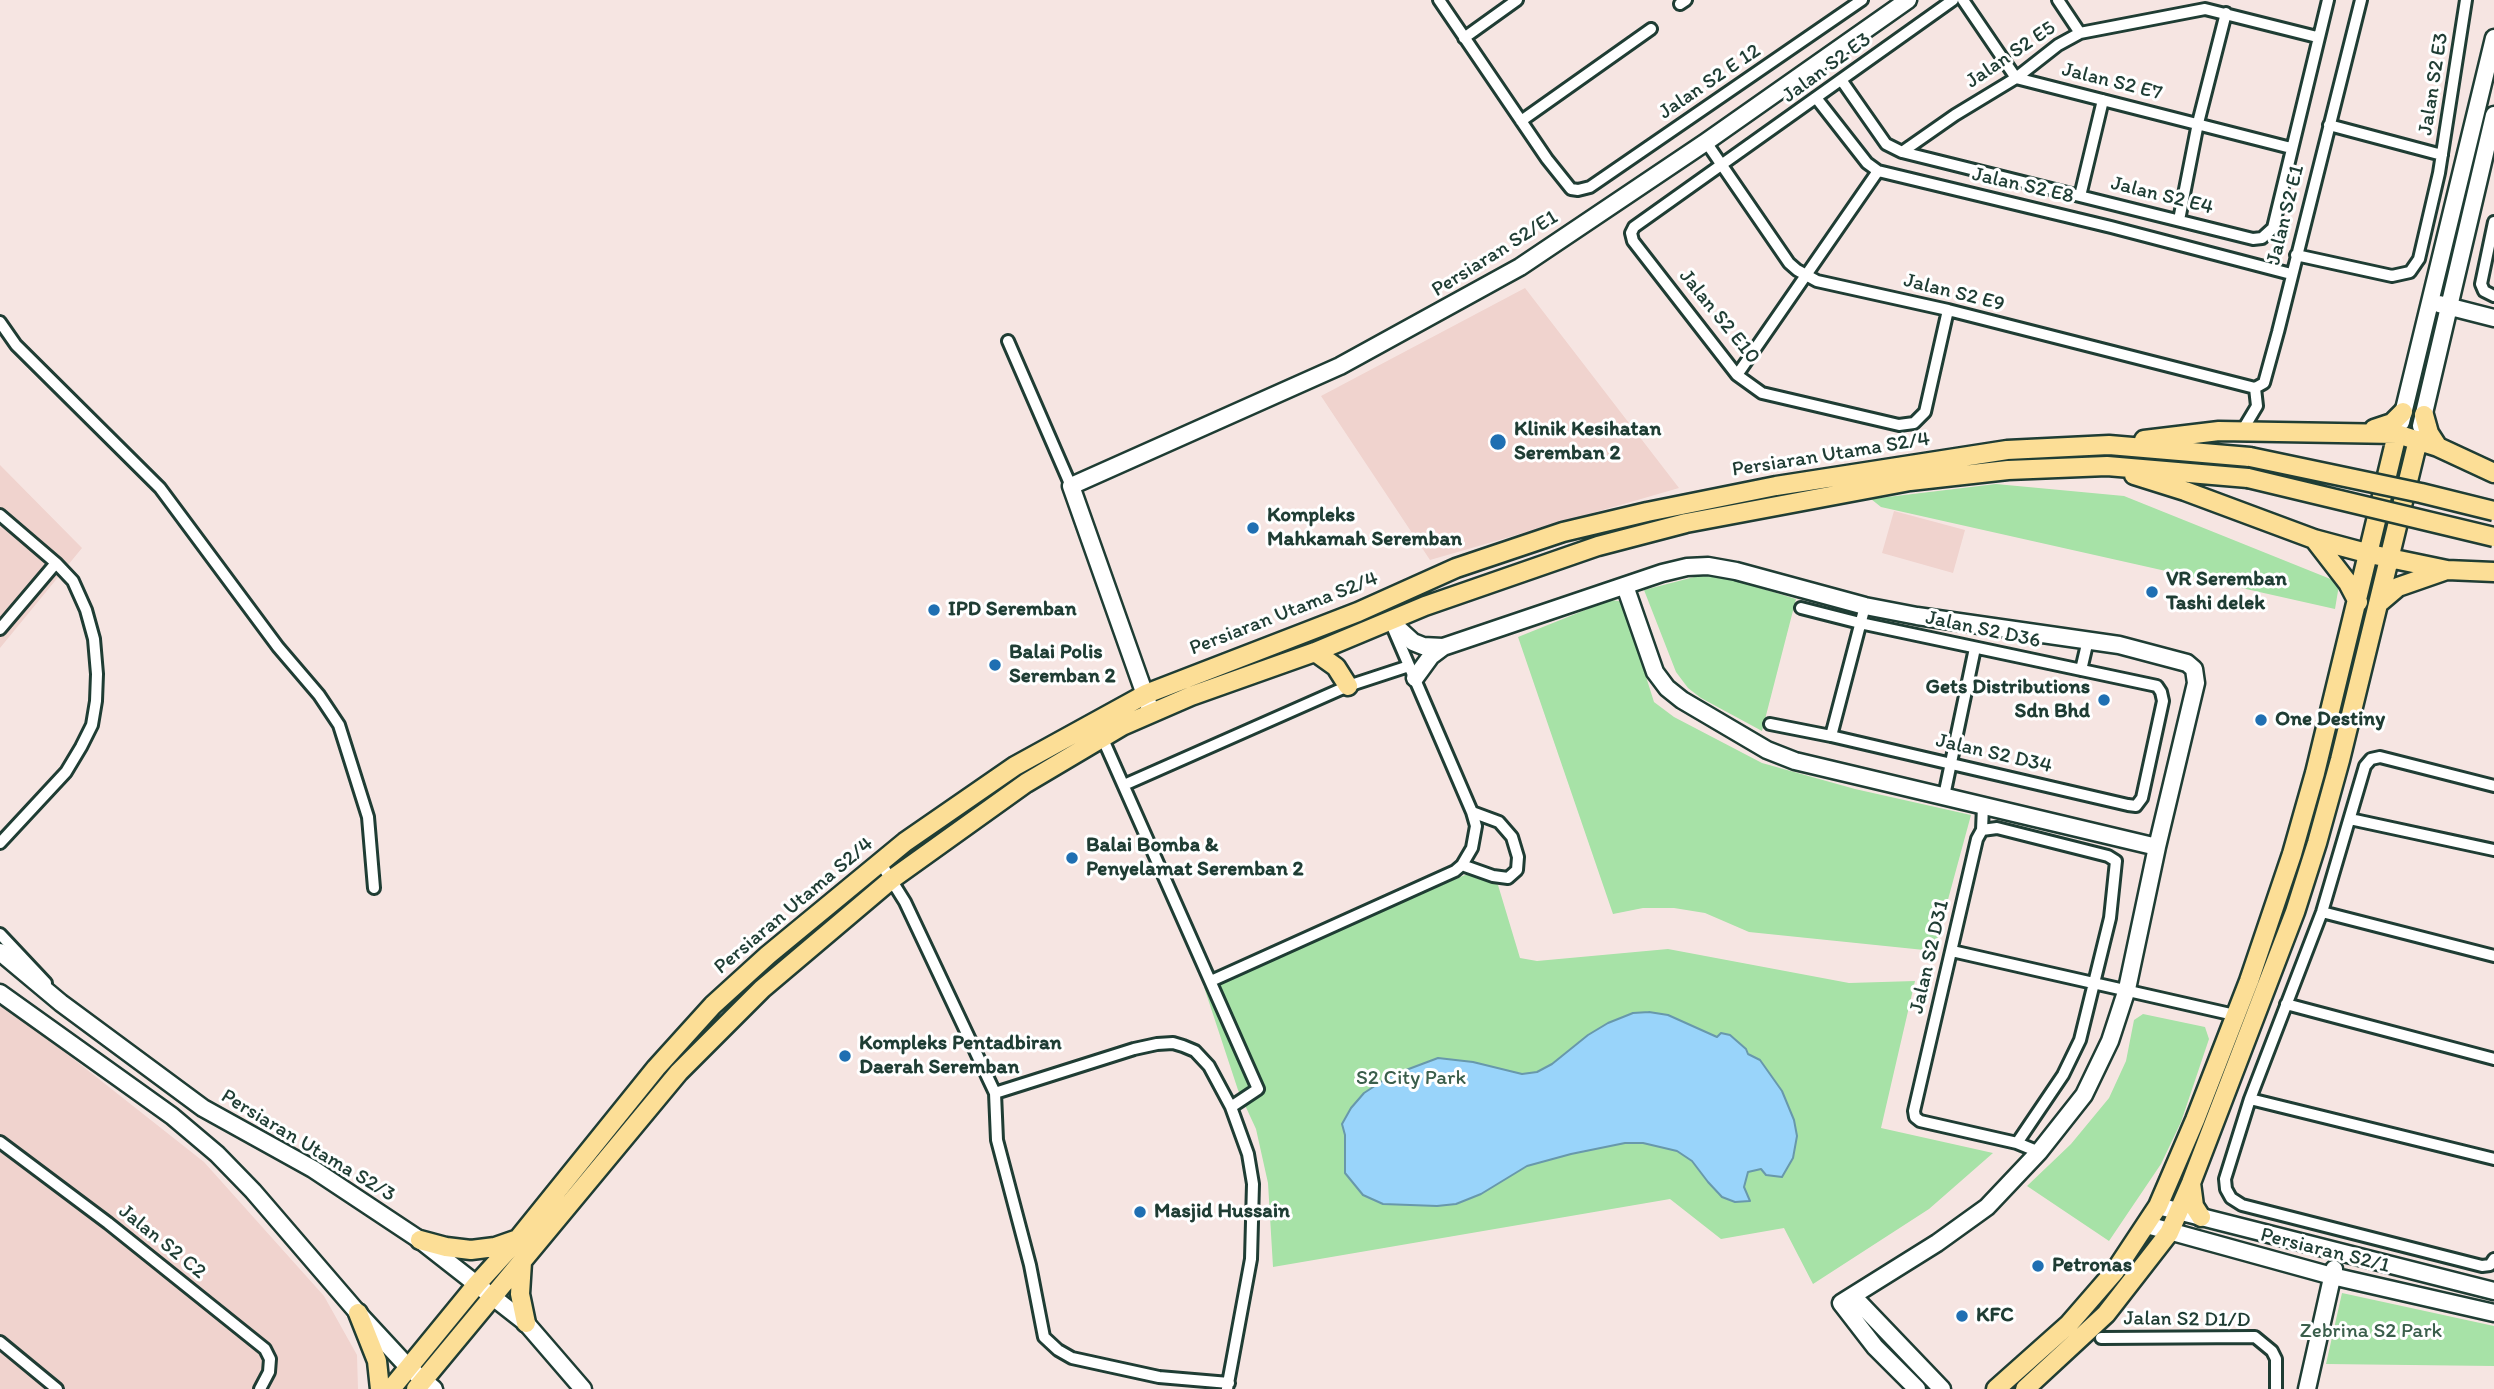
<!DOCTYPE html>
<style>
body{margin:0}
canvas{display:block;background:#f6e5e2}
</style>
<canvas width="2494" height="1389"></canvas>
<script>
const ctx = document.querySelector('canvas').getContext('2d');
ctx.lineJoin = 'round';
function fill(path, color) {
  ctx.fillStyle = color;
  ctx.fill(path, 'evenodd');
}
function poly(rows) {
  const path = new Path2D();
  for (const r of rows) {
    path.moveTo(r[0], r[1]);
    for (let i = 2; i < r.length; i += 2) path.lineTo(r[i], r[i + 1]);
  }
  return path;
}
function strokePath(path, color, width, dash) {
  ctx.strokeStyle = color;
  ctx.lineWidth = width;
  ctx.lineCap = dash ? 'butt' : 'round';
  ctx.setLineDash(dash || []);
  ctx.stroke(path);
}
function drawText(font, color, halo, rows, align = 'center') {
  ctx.font = font + ' Itim,sans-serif';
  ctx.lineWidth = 6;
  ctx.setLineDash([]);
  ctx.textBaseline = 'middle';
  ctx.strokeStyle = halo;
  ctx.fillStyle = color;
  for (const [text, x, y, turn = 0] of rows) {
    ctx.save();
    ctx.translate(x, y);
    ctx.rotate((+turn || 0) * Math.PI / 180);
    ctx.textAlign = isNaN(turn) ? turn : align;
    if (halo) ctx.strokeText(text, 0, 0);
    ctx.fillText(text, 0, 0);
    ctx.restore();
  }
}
fill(poly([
 [1525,288,1679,488,1430,560,1321,396],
 [0,465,82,548,0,648],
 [1894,511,1965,530,1953,573,1882,553],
 [0,1001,204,1162,324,1296,357,1355,358,1389,0,1389]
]), '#f0d3ce');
fill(poly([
 [1996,484,2124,496,2333,580,2339,585,2335,609,1881,507,1871,499],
 [1698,576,1724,577,1796,599,1762,731,1701,698,1688,688,1676,672,1644,590],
 [1610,600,1619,601,1624,607,1654,702,1674,717,1762,763,1855,789,1971,815,1934,951,1749,932,1705,913,1674,908,1643,908,1613,914,1518,637],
 [1472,872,1498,885,1520,958,1537,961,1668,949,1849,983,1915,981,1881,1128,1993,1153,1929,1209,1813,1284,1784,1228,1721,1239,1670,1199,1273,1267,1268,1183,1256,1129,1238,1090,1204,987],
 [2143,1014,2205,1027,2209,1039,2181,1122,2161,1164,2109,1241,2027,1186,2071,1144,2109,1098,2126,1061,2134,1020],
 [2342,1293,2494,1326,2494,1366,2326,1364]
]), '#a7e2a7');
const water = poly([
 [1649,1012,1668,1015,1717,1037,1721,1033,1730,1035,1746,1049,1748,1054,1760,1060,1782,1091,1794,1120,1797,1136,1793,1158,1782,1177,1766,1175,1761,1169,1748,1172,1744,1187,1750,1201,1735,1202,1722,1197,1708,1182,1692,1161,1677,1151,1643,1143,1625,1143,1571,1154,1527,1166,1481,1194,1456,1204,1437,1206,1383,1204,1363,1195,1345,1173,1345,1135,1342,1124,1351,1108,1364,1093,1390,1076,1438,1058,1473,1062,1522,1074,1537,1072,1552,1064,1588,1035,1608,1023,1633,1013,1649,1012]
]);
fill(water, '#99d4fa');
strokePath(water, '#6898ab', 2);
const street = poly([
 [1439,0,1547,159,1571,189,1578,190,1590,187,1862,0],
 [1963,0,2016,78,2291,148],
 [2058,0,2080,33],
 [1680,4,1686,0],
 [1464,38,1517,0],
 [1842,81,1886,144,1902,152,2253,239,2262,238,2273,228,2328,0],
 [1817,99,1867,163,1878,171,2111,227,2291,274],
 [1521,121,1651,29],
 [2329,125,2442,155],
 [1706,142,1789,263,1797,270,1817,281,1948,310,2255,388],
 [1902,152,1955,115,2016,78,2058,45,2080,33,2205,9,2317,37],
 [2080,196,2103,100],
 [2179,220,2198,123,2226,13],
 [2494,222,2481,284,2484,291,2494,296],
 [2296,255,2392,276,2410,272,2419,259,2439,173,2466,0],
 [1948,310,1925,412,1914,423,1899,425,1762,393,1737,375,1633,241,1631,233,1634,227,1953,0],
 [0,322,16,345,160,488,278,647,319,695,339,725,368,817,374,888],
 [1008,341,1071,486],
 [1737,375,1878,171],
 [2255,388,2264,383,2278,332,2361,0],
 [2242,431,2257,406,2255,388],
 [0,515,56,563,73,581,86,610,94,639,97,674,96,701,92,725,81,747,66,772,0,843],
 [0,629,56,563],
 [2081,670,2088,640],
 [1770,724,1831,736,2128,805,2136,806,2142,798,2163,701,2161,692,2157,686,1860,623,1801,608],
 [1831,736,1865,606],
 [1102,737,1258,1089,1231,1107],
 [1124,785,1348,686,1409,666],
 [2494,786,2380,757,2371,759,2365,766,2322,912,2250,1099,2225,1179,2226,1189,2231,1198,2242,1205,2482,1266,2490,1265,2494,1259],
 [1944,796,1975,648],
 [1983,806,1982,830,1977,839,1914,1111,1915,1117,1920,1121,2017,1143,2039,1152],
 [2350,819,2494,850],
 [1982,830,1997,828,2108,856,2116,861,2110,918,2080,1040,2063,1075,2017,1143],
 [880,862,905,902,995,1093,1134,1049,1157,1044,1173,1043,1183,1046,1195,1051,1209,1066,1231,1107,1248,1154,1253,1184,1251,1259,1227,1389],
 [1462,865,1493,876,1508,878,1517,870,1518,857,1512,837,1499,822,1472,812],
 [2322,912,2494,956],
 [0,934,46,983],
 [1952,951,2239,1016],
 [1211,981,1455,871,1462,865,1472,848,1476,826,1472,812,1392,626],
 [2286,1004,2494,1059],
 [995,1093,997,1140,1030,1265,1044,1337,1058,1350,1072,1358,1159,1377,1229,1383],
 [2250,1099,2494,1159],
 [0,1142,108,1223,265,1349,270,1359,269,1372,260,1389],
 [2101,1338,2255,1337,2272,1351,2276,1359,2276,1389],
 [0,1342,57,1389]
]);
const secondary = poly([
 [2439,304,2494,318],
 [2401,422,2494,38],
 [2421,426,2494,115],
 [1625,586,1655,672,1667,688,1682,700,1767,750,1795,761,2157,847],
 [1390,621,1413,642,1423,646,1443,647],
 [1415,678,1431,656,1443,647,1662,573,1687,567,1708,566,1736,571,1865,606,1917,616,2119,645,2187,663,2194,669,2196,683,2157,847,2127,989,2110,1041,2084,1095,2039,1152,1987,1207,1937,1243,1841,1303,1875,1347,1917,1389],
 [1149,706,1071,486,1340,366,1520,267,1706,142,1908,0],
 [0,952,61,1003,203,1108,313,1169,420,1240,526,1323,583,1389],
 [0,993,172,1116,217,1154,253,1191,358,1313,408,1367,434,1389],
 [2158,1206,2494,1291],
 [2147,1225,2332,1276,2494,1313],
 [1853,1296,1942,1389],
 [2307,1389,2334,1269]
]);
const primary = poly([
 [2424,415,2429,433,2438,447],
 [2374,429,2392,423,2403,412],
 [2144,440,2219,431,2397,434,2438,447,2494,473],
 [2134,475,2185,491,2314,539,2370,554,2447,570,2494,572],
 [2314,539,2348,583,2358,602],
 [2378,604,2398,587,2444,571],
 [1315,652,1336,667,1348,686],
 [2191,1183,2194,1206,2201,1217],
 [420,1240,446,1247,471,1250,495,1247,515,1240],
 [522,1262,520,1294,526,1323],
 [358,1313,377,1361,380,1389],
 [391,1389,477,1284,518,1239,656,1068,713,1005,768,955,905,842,1015,766,1146,694,1358,612,1456,568,1563,532,1647,512,1776,486,2007,450,2109,445,2250,457],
 [416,1389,679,1072,762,989,892,879,1026,783,1122,726,1191,696,1315,652,1425,606,1598,546,1686,523,1910,481,2008,470,2107,466,2248,478],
 [1996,1389,2069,1324,2115,1271,2158,1206,2195,1120,2249,981,2292,854,2315,773,2397,434],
 [2025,1389,2106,1314,2169,1233,2191,1183,2295,912,2317,843,2340,760,2418,440]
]);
strokePath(street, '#1f3d34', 16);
strokePath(secondary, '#1f3d34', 21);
strokePath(primary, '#1f3d34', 23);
strokePath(street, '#fff', 10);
strokePath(secondary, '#fff', 16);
strokePath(primary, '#fcde96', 18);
const primaryBridge = poly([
 [2250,457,2421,493,2494,511],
 [2248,478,2494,537]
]);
strokePath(primaryBridge, '#1f3d34', 23, []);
strokePath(primaryBridge, '#fcde96', 18);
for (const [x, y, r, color] of [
 [1498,442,9,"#1f6fb2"],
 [1253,528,7,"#1f6fb2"],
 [2152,592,7,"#1f6fb2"],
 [934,610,7,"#1f6fb2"],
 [995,665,7,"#1f6fb2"],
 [2104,700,7,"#1f6fb2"],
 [2261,720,7,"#1f6fb2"],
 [1072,858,7,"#1f6fb2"],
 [845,1056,7,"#1f6fb2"],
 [1140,1212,7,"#1f6fb2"],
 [2038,1266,7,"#1f6fb2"],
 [1962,1316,7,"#1f6fb2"]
]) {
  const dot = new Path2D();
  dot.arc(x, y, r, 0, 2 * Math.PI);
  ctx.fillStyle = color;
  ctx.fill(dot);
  strokePath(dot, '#fff', 2.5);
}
drawText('21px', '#1f3d34', '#fff', [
 ["Jalan S2 E5",2011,55,-34],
 ["Jalan S2 E3",1827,68,-36],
 ["Jalan S2 E 12",1710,82,-34],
 ["Jalan S2 E7",2112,82,14],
 ["Jalan S2 E3",2434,84,-81],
 ["Jalan S2 E8",2023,186,13],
 ["Jalan S2 E4",2162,196,14],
 ["Jalan S2 E1",2286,215,-76],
 ["Persiaran S2/E1",1495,254,-32],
 ["Jalan S2 E9",1954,293,14],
 ["Jalan S2 E10",1719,317,51],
 ["Persiaran Utama S2/4",1831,455,-9],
 ["Persiaran Utama S2/4",1284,614,-21],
 ["Jalan S2 D36",1983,630,12],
 ["Jalan S2 D34",1994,754,13],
 ["Persiaran Utama S2/4",794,906,-40],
 ["Jalan S2 D31",1930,957,-77],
 ["Persiaran Utama S2/3",308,1146,31],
 ["Jalan S2 C2",162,1242,39],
 ["Persiaran S2/1",2325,1251,14],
 ["Jalan S2 D1/D",2187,1320,1]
]);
drawText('bold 21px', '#1f3d34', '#fff', [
 ["Klinik Kesihatan",1514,430],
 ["Seremban 2",1514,454],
 ["Kompleks",1267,516],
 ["Mahkamah Seremban",1267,540],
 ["VR Seremban",2166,580],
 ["Tashi delek",2166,604],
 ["IPD Seremban",948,610],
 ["Balai Polis",1009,653],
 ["Seremban 2",1009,677],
 ["Gets Distributions",2090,688,"right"],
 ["Sdn Bhd",2090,712,"right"],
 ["One Destiny",2275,720],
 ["Balai Bomba &",1086,846],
 ["Penyelamat Seremban 2",1086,870],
 ["Kompleks Pentadbiran",859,1044],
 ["Daerah Seremban",859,1068],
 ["Masjid Hussain",1154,1212],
 ["Petronas",2052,1266],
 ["KFC",1976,1316]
], 'left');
drawText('21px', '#3a5e4b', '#fff', [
 ["S2 City Park",1411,1079],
 ["Zebrina S2 Park",2371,1332]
]);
</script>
